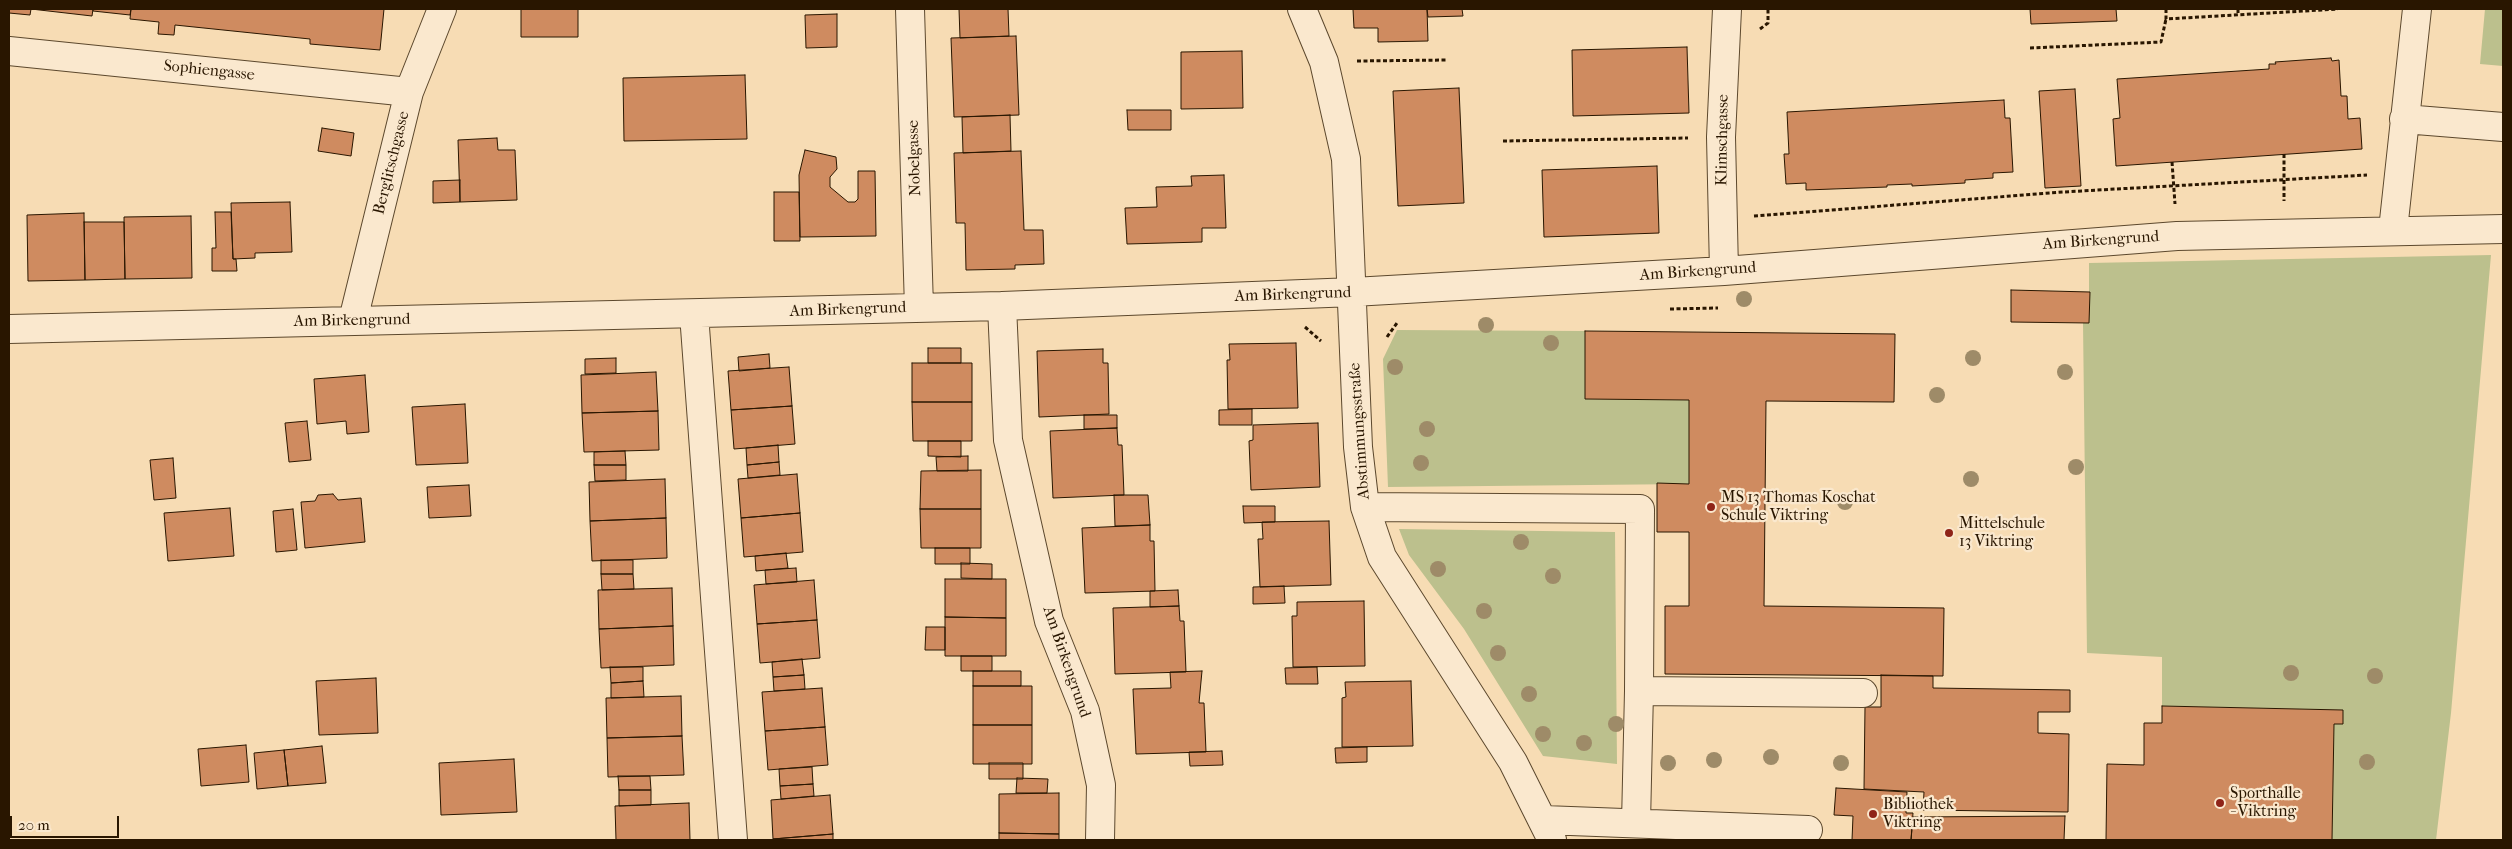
<!DOCTYPE html>
<meta charset="utf-8">
<style>
body{margin:0}
#map{position:relative;width:2512px;height:849px;overflow:hidden;background:#f7dcb4;font-family:"IM FELL French Canon",serif}
canvas{display:block}
.frame{position:absolute;inset:0;border:10px solid #291600;pointer-events:none}
.scale{position:absolute;left:10px;top:816px;width:109px;height:22px;box-sizing:border-box;border:2px solid #291600;border-top:0;padding-left:6px;font-size:15px;line-height:18px;white-space:nowrap;color:#291600;-webkit-text-stroke:4px #fae8ce;paint-order:stroke}
</style>
<div id="map">
<canvas width="2512" height="849"></canvas>
<div class="frame"></div>
<div class="scale">20 m</div>
</div>
<script>
const ctx = document.querySelector('canvas').getContext('2d');
ctx.lineJoin = 'round';
function fill(path, color) {
  ctx.fillStyle = color;
  ctx.fill(path, 'evenodd');
}
function poly(rows) {
  const path = new Path2D();
  for (const r of rows) {
    path.moveTo(r[0], r[1]);
    for (let i = 2; i < r.length; i += 2) path.lineTo(r[i], r[i + 1]);
  }
  return path;
}
function strokePath(path, color, width, dash) {
  ctx.strokeStyle = color;
  ctx.lineWidth = width;
  ctx.lineCap = dash ? 'butt' : 'round';
  ctx.setLineDash(dash || []);
  ctx.stroke(path);
}
function drawText(font, color, halo, rows, align = 'center') {
  ctx.font = font + ' "IM FELL French Canon",serif';
  ctx.lineWidth = 4.5;
  ctx.setLineDash([]);
  ctx.textBaseline = 'middle';
  ctx.strokeStyle = halo;
  ctx.fillStyle = color;
  for (const [text, x, y, turn = 0] of rows) {
    ctx.save();
    ctx.translate(x, y);
    ctx.rotate((+turn || 0) * Math.PI / 180);
    ctx.textAlign = isNaN(turn) ? turn : align;
    if (halo) ctx.strokeText(text, 0, 0);
    ctx.fillText(text, 0, 0);
    ctx.restore();
  }
}
fill(poly([
 [2485,9,2503,9,2503,66,2480,64],
 [2491,255,2451,713,2436,840,2332,840,2334,724,2343,724,2343,710,2162,706,2162,657,2087,653,2083,323,2089,323,2089,263],
 [1397,330,1585,331,1585,399,1689,400,1689,484,1388,487,1383,359],
 [1399,529,1615,532,1617,764,1543,756,1464,629,1409,555]
]), '#bcc08d');
const building = poly([
 [9,9,93,9,92,16,31,9,30,15,9,13,9,9],
 [93,9,131,9,130,15,93,11,93,9],
 [131,9,384,9,380,50,310,44,310,39,175,25,174,35,158,34,159,22,130,19,131,9],
 [521,9,578,9,578,37,521,37,521,9],
 [959,9,1008,9,1009,36,960,38,959,9],
 [1353,9,1427,9,1428,41,1378,42,1378,28,1354,28,1353,9],
 [1427,9,1462,9,1463,16,1428,17,1427,9],
 [2030,9,2116,9,2117,21,2031,24,2030,9],
 [837,14,837,47,806,48,805,15,837,14],
 [1016,36,1019,115,954,117,951,38,1016,36],
 [1687,47,1689,113,1573,116,1572,50,1687,47],
 [1242,51,1243,108,1181,109,1181,52,1242,51],
 [2331,58,2332,61,2339,60,2341,96,2347,96,2348,119,2360,118,2362,149,2116,166,2113,119,2120,118,2117,79,2269,69,2269,64,2276,64,2275,62,2331,58],
 [745,75,747,139,624,141,623,78,745,75],
 [1459,88,1464,203,1398,206,1393,91,1459,88],
 [2075,89,2081,186,2045,188,2039,91,2075,89],
 [2004,100,2005,118,2010,118,2013,172,1993,173,1993,178,1965,180,1965,183,1912,186,1912,184,1887,185,1887,187,1806,190,1806,183,1786,184,1784,154,1789,154,1787,112,2004,100],
 [1127,110,1171,110,1171,130,1128,130,1127,110],
 [1010,115,1011,151,963,153,962,117,1010,115],
 [322,128,354,133,351,156,318,151,322,128],
 [497,138,498,150,515,150,517,200,460,202,458,140,497,138],
 [805,150,836,157,837,169,830,177,830,187,848,202,855,202,858,199,858,171,875,171,876,236,800,237,799,175,805,150],
 [1021,151,1024,230,1043,230,1044,264,1015,265,1015,269,966,270,965,223,956,223,954,153,1021,151],
 [1657,166,1659,233,1544,237,1542,170,1657,166],
 [1224,175,1226,228,1202,228,1202,242,1127,244,1125,208,1157,207,1156,187,1192,186,1191,176,1224,175],
 [460,180,460,202,433,203,433,181,460,180],
 [774,192,799,192,800,241,774,241,774,192],
 [290,202,292,252,255,253,255,258,233,259,231,203,290,202],
 [215,212,231,212,233,259,236,259,237,271,212,271,212,248,216,248,215,212],
 [84,213,85,280,28,281,27,215,84,213],
 [191,216,192,278,125,279,124,217,191,216],
 [84,222,124,222,125,279,85,280,84,222],
 [2011,290,2090,292,2089,323,2011,322,2011,290],
 [1585,331,1895,334,1894,402,1766,401,1764,606,1944,608,1943,676,1665,674,1665,606,1689,606,1689,532,1657,532,1657,483,1689,484,1689,400,1585,399,1585,331],
 [1296,343,1298,408,1228,409,1227,360,1230,360,1229,344,1296,343],
 [928,348,961,348,961,363,928,363,928,348],
 [1103,349,1103,363,1108,363,1109,414,1039,417,1037,351,1103,349],
 [769,354,770,368,739,371,738,357,769,354],
 [616,358,616,373,585,374,585,359,616,358],
 [912,363,972,363,972,402,912,402,912,363],
 [789,367,792,406,731,410,728,371,789,367],
 [656,372,658,411,582,413,581,375,656,372],
 [365,375,369,432,347,434,346,421,317,424,314,379,365,375],
 [912,402,972,402,972,441,913,441,912,402],
 [465,404,468,463,416,465,412,407,465,404],
 [792,406,795,444,734,449,731,410,792,406],
 [1252,409,1252,425,1219,425,1219,410,1252,409],
 [658,411,659,450,584,452,582,413,658,411],
 [1084,415,1117,415,1117,428,1084,429,1084,415],
 [307,421,311,460,289,462,285,423,307,421],
 [1318,423,1320,487,1251,490,1249,441,1253,440,1253,425,1318,423],
 [1117,428,1118,445,1122,445,1124,495,1053,498,1050,431,1117,428],
 [928,441,961,441,961,457,928,456,928,441],
 [778,445,779,462,747,465,746,448,778,445],
 [625,451,626,465,594,465,594,452,625,451],
 [968,456,968,471,937,471,936,457,968,456],
 [173,458,176,498,154,500,150,460,173,458],
 [779,462,780,475,748,478,747,465,779,462],
 [594,465,626,465,626,480,595,481,594,465],
 [981,470,981,509,920,509,921,471,981,470],
 [797,474,800,513,741,518,738,479,797,474],
 [665,479,666,518,590,521,589,482,665,479],
 [469,485,471,516,429,518,427,487,469,485],
 [333,494,338,500,361,498,365,542,305,548,301,502,315,501,318,495,333,494],
 [1114,495,1148,495,1150,525,1115,526,1114,495],
 [1243,506,1275,506,1275,522,1244,523,1243,506],
 [230,508,234,556,168,561,164,513,230,508],
 [293,509,297,550,276,552,273,511,293,509],
 [920,509,981,509,981,548,921,548,920,509],
 [800,513,803,552,744,557,741,518,800,513],
 [666,518,667,558,592,561,590,521,666,518],
 [1329,521,1331,585,1260,587,1258,539,1263,539,1262,522,1329,521],
 [1150,525,1150,541,1154,541,1155,591,1085,593,1082,528,1150,525],
 [935,548,970,548,970,564,935,564,935,548],
 [786,553,788,568,756,571,755,556,786,553],
 [601,560,633,560,633,574,601,574,601,560],
 [961,563,992,564,992,579,961,578,961,563],
 [796,568,797,582,766,584,765,570,796,568],
 [601,574,633,574,634,589,602,590,601,574],
 [945,579,1006,579,1006,618,945,617,945,579],
 [814,580,817,620,757,624,754,585,814,580],
 [1284,586,1285,603,1253,604,1253,587,1284,586],
 [672,588,673,626,599,629,598,590,672,588],
 [1178,590,1179,606,1150,607,1150,591,1178,590],
 [1364,601,1365,666,1293,667,1292,616,1297,616,1297,602,1364,601],
 [1179,606,1180,621,1184,621,1186,672,1115,674,1113,608,1179,606],
 [945,617,1006,618,1006,656,945,656,945,617],
 [817,620,820,658,760,663,757,624,817,620],
 [673,626,674,665,601,668,599,629,673,626],
 [926,627,945,627,945,650,925,650,926,627],
 [961,656,992,656,992,671,961,671,961,656],
 [802,659,804,675,773,677,772,662,802,659],
 [610,667,643,667,643,681,611,683,610,667],
 [1317,667,1318,684,1286,684,1285,668,1317,667],
 [973,671,1021,671,1021,686,973,686,973,671],
 [1202,671,1199,703,1204,703,1206,752,1136,754,1133,689,1171,688,1170,672,1202,671],
 [804,675,805,689,774,691,773,677,804,675],
 [1881,675,1933,676,1933,688,2070,690,2070,712,2038,712,2038,733,2069,734,2068,812,1923,810,1924,792,1864,789,1865,707,1881,707,1881,675],
 [376,678,378,733,319,735,316,681,376,678],
 [643,681,644,697,611,698,611,683,643,681],
 [1411,681,1413,746,1342,747,1342,698,1346,697,1345,682,1411,681],
 [973,686,1032,686,1032,725,973,725,973,686],
 [822,688,825,727,765,731,762,692,822,688],
 [681,696,682,736,607,738,606,698,681,696],
 [2162,706,2343,710,2343,724,2334,724,2332,840,2106,840,2107,764,2144,765,2144,723,2162,723,2162,706],
 [973,725,1032,725,1032,764,973,764,973,725],
 [825,727,828,765,768,770,765,731,825,727],
 [682,736,684,775,608,777,607,738,682,736],
 [246,745,249,782,201,786,198,749,246,745],
 [322,746,326,783,288,786,284,750,322,746],
 [1367,747,1367,762,1336,763,1335,748,1367,747],
 [284,750,288,786,257,789,254,753,284,750],
 [1222,751,1223,765,1190,766,1189,752,1222,751],
 [514,759,517,812,441,815,439,763,514,759],
 [989,763,1023,763,1023,779,989,779,989,763],
 [812,767,813,784,780,786,779,769,812,767],
 [618,776,650,776,651,790,619,790,618,776],
 [1017,778,1048,779,1047,793,1016,793,1017,778],
 [813,784,814,796,781,799,780,786,813,784],
 [1836,788,1907,792,1906,813,1913,813,1911,840,1852,840,1853,816,1834,815,1836,788],
 [619,790,651,790,651,805,619,806,619,790],
 [1059,793,1059,834,999,833,999,794,1059,793],
 [830,795,833,834,773,839,771,800,830,795],
 [689,803,690,840,616,840,615,806,689,803],
 [2065,816,2064,840,1911,840,1913,817,2065,816],
 [999,833,1059,834,1059,840,999,840,999,833],
 [833,834,833,840,773,840,773,839,833,834]
]);
fill(building, '#cf8b60');
strokePath(building, '#291600', 1);
const minor = poly([
 [910,9,919,308],
 [1302,9,1324,62,1346,159,1358,447,1365,507,1382,557,1513,762,1552,840],
 [9,51,409,92],
 [2404,119,2503,127],
 [2393,230,2417,9],
 [1724,271,1721,137,1727,9],
 [1002,306,1008,440,1049,621,1085,711,1101,785,1100,840],
 [694,314,733,840],
 [353,320,409,92,442,9],
 [9,329,1002,306,1353,292,1724,271,2177,236,2503,229],
 [1365,507,1640,509,1639,691,1863,693],
 [1544,820,1808,830],
 [1636,823,1639,691]
]);
strokePath(minor, '#5c482d', 30);
strokePath(poly([
 [2166,9,2166,19,2338,9],
 [2238,9,2238,15],
 [1760,29,1768,23,1768,9],
 [2030,48,2161,42,2166,19],
 [1357,61,1448,60],
 [1503,141,1688,138],
 [2284,154,2284,201],
 [2172,162,2175,204],
 [1754,216,2063,192,2367,175],
 [1670,309,1718,308],
 [1305,327,1321,341],
 [1387,337,1397,323]
]), '#291600', 3, [4, 2.5]);
strokePath(minor, '#fae8ce', 28);
ctx.fillStyle = '#9e8b68';
for (const [x, y] of [
 [1744,299],
 [1486,325],
 [1551,343],
 [1973,358],
 [1395,367],
 [2065,372],
 [1937,395],
 [1427,429],
 [1421,463],
 [2076,467],
 [1971,479],
 [1845,502],
 [1521,542],
 [1438,569],
 [1553,576],
 [1484,611],
 [1498,653],
 [2291,673],
 [2375,676],
 [1529,694],
 [1616,724],
 [1543,734],
 [1584,743],
 [1771,757],
 [1714,760],
 [2367,762],
 [1668,763],
 [1841,763]
]) {
  ctx.beginPath();
  ctx.arc(x, y, 8, 0, 2 * Math.PI);
  ctx.fill();
}
for (const [x, y, r, color] of [
 [1711,507,5,"#8f2418"],
 [1949,533,5,"#8f2418"],
 [2220,803,5,"#8f2418"],
 [1873,814,5,"#8f2418"]
]) {
  const dot = new Path2D();
  dot.arc(x, y, r, 0, 2 * Math.PI);
  ctx.fillStyle = color;
  ctx.fill(dot);
  strokePath(dot, '#fae8ce', 2);
}
drawText('16px', '#291600', '#fae8ce', [
 ["Sophiengasse",209,71,6],
 ["Klimschgasse",1723,140,-89],
 ["Nobelgasse",915,158,-92],
 ["Berglitschgasse",392,163,-76],
 ["Am Birkengrund",2101,241,-4],
 ["Am Birkengrund",1698,272,-4],
 ["Am Birkengrund",1293,295,-2],
 ["Am Birkengrund",848,310,-2],
 ["Am Birkengrund",352,321,-1],
 ["Abstimmungsstraße",1360,431,-94],
 ["Am Birkengrund",1066,662,71]
]);
drawText('16px', '#291600', '#fae8ce', [
 ["MS 13 Thomas Koschat",1721,498],
 ["Schule Viktring",1721,516],
 ["Mittelschule",1959,524],
 ["13 Viktring",1959,542],
 ["Sporthalle",2230,794],
 ["- Viktring",2230,812],
 ["Bibliothek",1883,805],
 ["Viktring",1883,823]
], 'left');
</script>
